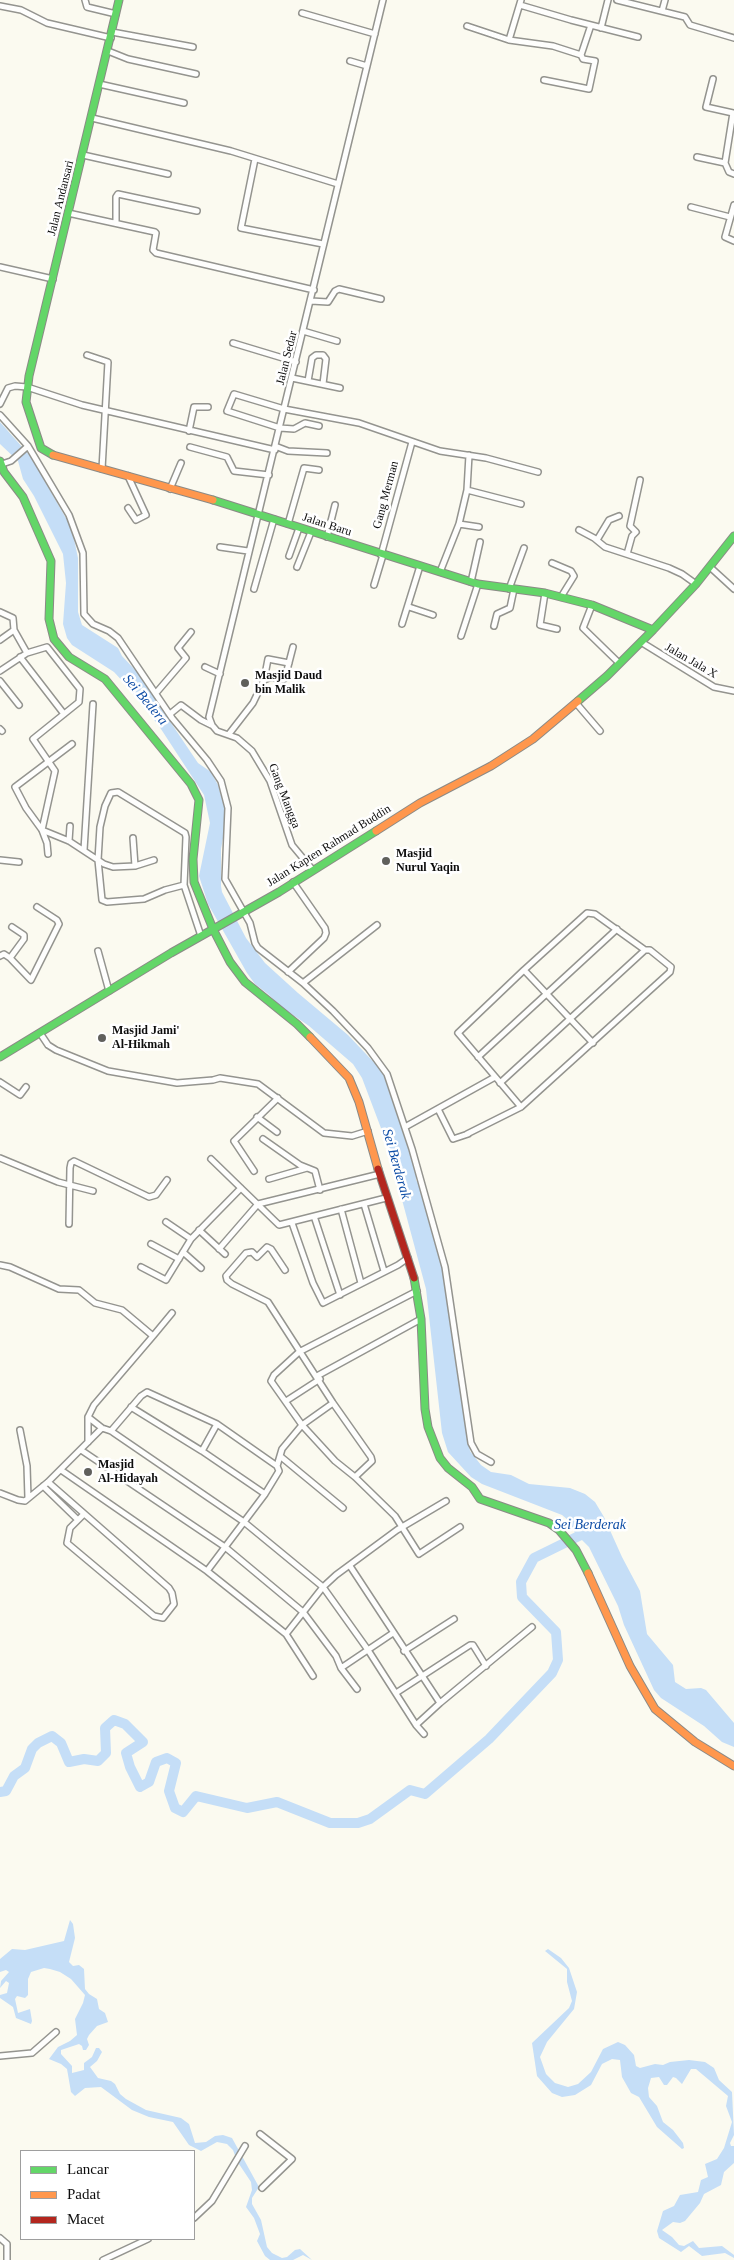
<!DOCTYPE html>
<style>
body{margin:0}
#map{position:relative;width:734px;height:2260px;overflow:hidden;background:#fbfaf0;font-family:"Times New Roman",serif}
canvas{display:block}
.legend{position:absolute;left:20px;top:2150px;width:175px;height:90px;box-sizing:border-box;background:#fff;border:1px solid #9e9e9e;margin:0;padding:6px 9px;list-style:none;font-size:15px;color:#0d0d0d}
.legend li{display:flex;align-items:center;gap:10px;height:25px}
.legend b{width:25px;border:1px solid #9e9e9e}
</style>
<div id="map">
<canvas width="734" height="2260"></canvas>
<ul class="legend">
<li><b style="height:6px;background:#63d668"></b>Lancar</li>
<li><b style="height:6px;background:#ff974d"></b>Padat</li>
<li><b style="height:6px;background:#b3261e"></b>Macet</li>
</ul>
</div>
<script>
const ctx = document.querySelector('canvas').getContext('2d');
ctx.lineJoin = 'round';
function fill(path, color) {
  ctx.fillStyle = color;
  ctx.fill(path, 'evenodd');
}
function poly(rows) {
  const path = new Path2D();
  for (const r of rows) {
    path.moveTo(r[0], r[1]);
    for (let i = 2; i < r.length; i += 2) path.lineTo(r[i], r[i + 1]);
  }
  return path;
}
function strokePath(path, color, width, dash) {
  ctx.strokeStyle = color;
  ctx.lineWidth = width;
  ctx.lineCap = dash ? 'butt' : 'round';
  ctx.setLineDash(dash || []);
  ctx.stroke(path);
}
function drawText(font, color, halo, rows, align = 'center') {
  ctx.font = font + ' "Times New Roman",serif';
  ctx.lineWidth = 5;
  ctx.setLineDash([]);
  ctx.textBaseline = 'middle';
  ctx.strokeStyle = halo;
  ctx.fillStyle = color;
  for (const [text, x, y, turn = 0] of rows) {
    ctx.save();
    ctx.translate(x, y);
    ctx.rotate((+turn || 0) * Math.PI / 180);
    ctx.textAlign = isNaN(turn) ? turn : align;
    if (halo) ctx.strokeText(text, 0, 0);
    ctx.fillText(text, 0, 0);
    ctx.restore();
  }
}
fill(poly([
 [0,422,31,457,67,520,73,534,78,558,78,612,82,625,118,648,122,656,138,673,163,705,165,714,198,763,211,772,218,785,227,817,221,849,221,886,222,892,246,938,265,963,298,993,348,1035,385,1074,416,1168,416,1180,422,1190,424,1202,433,1227,435,1244,442,1265,470,1451,481,1465,491,1472,511,1475,529,1484,570,1488,585,1494,595,1502,604,1517,622,1557,640,1591,647,1634,673,1665,675,1682,686,1689,701,1688,706,1690,734,1723,734,1747,722,1742,704,1726,661,1698,654,1690,624,1625,618,1606,589,1547,575,1533,568,1520,562,1515,482,1484,471,1477,448,1452,442,1433,426,1289,387,1144,362,1078,353,1064,309,1026,280,1006,268,994,255,984,247,973,208,904,199,876,210,823,204,795,159,726,127,686,114,672,72,645,67,638,63,624,66,583,63,554,34,496,23,479,18,461,0,444],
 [70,1920,73,1924,75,1938,69,1962,73,1966,79,1965,84,1969,85,1989,89,1994,97,1999,99,2009,105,2013,108,2022,97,2026,89,2035,87,2039,89,2045,86,2050,83,2050,82,2046,79,2044,61,2050,61,2054,72,2066,72,2073,84,2070,84,2063,92,2057,96,2048,99,2048,102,2052,97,2061,90,2067,98,2078,111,2081,115,2084,120,2094,126,2099,146,2110,181,2118,189,2124,195,2143,206,2142,215,2136,223,2135,232,2138,259,2187,252,2198,252,2204,261,2220,267,2247,272,2253,282,2258,287,2257,295,2250,300,2249,312,2260,303,2255,293,2260,270,2260,265,2256,257,2241,260,2234,254,2218,246,2207,252,2190,251,2182,237,2161,233,2150,227,2144,217,2142,201,2151,189,2145,173,2122,149,2117,132,2110,101,2087,85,2088,75,2096,71,2092,67,2069,61,2064,49,2059,58,2047,70,2041,77,2035,75,2019,83,2003,85,1995,71,1979,60,1972,50,1969,44,1968,31,1972,28,1979,28,1995,25,1998,17,1996,15,1999,18,2013,30,2009,32,2021,31,2024,16,2018,13,2007,0,1998,0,1995,7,1993,9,1983,6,1981,0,1988,1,1981,9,1972,6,1970,0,1972,0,1959,12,1949,25,1950,64,1941],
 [548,1949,561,1958,569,1968,577,1992,574,2009,547,2042,540,2057,546,2074,555,2083,568,2087,578,2084,591,2072,603,2049,618,2042,625,2045,634,2055,636,2066,640,2068,655,2064,663,2065,670,2062,689,2060,705,2062,714,2068,719,2080,732,2092,734,2135,730,2143,731,2146,734,2146,734,2163,724,2172,721,2185,704,2194,700,2203,685,2221,680,2223,673,2222,662,2230,672,2237,679,2245,684,2246,693,2241,699,2248,722,2246,734,2255,734,2258,725,2253,702,2256,689,2246,681,2252,659,2238,657,2231,663,2211,674,2206,680,2195,698,2192,701,2180,708,2177,705,2164,717,2159,724,2148,732,2122,726,2106,728,2096,696,2069,691,2069,682,2084,676,2078,673,2077,667,2085,664,2085,659,2077,651,2078,648,2088,649,2097,657,2106,663,2122,673,2130,683,2143,684,2148,682,2149,657,2127,639,2097,631,2093,622,2077,620,2060,612,2059,602,2064,591,2085,575,2095,562,2097,552,2093,537,2076,532,2043,569,2008,572,2001,567,1982,567,1969,545,1951]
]), '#c5def7');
strokePath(poly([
 [0,1792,6,1791,14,1776,25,1768,32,1749,38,1743,52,1736,61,1743,69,1762,84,1759,98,1761,106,1753,105,1728,114,1720,125,1724,143,1742,126,1753,130,1767,140,1787,149,1782,156,1762,167,1758,176,1763,169,1791,175,1808,183,1812,196,1796,247,1808,277,1802,330,1823,358,1823,370,1819,410,1790,425,1794,489,1739,552,1673,558,1660,556,1632,522,1597,521,1582,534,1558,589,1531]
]), '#c5def7', 10);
const street = poly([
 [85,0,87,7,116,14],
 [617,0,685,17,690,25,734,38],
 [520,5,571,20,638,37],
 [0,6,21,10,47,23,111,38],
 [662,11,665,0],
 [302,13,375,34],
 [467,26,509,40,553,46,581,55,591,25],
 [601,28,608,0],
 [112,32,193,47],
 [509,40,521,0],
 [108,51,128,59,196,74],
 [350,61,367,66],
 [713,79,706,107,733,113,725,163,729,172,734,174],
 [544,80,589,89,595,61,583,59,581,55],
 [99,84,184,103],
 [92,118,231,151,338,184],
 [83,155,168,174],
 [697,157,725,163],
 [255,159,241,228,323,244],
 [734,205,725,237,734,241],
 [691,207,730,217],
 [68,213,155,232,156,233,153,250,156,253,314,290],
 [116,222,116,197,118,194,197,211],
 [0,267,53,279],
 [311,301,328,302,335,291,339,289,381,299],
 [303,331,337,341],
 [233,343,296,362],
 [87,355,108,362,102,469],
 [292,378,340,388],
 [308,381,312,358,316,355,323,355,326,359,323,384],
 [0,404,8,388,15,386,27,387,82,405,275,450],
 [0,415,28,446,69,515,83,553,84,614,93,624,109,631,118,638,172,718,207,760,221,781,228,808,225,879,250,923,255,943,258,948,303,983,333,1011,368,1048,387,1074,412,1149,445,1267,471,1443,477,1454,491,1462],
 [319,426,305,423,294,429,280,428,227,411,234,394,284,409,359,423,440,451,486,458,538,472],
 [189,431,194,407,208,407],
 [275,446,288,451,327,453],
 [190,447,227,457,234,471,269,475],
 [2,464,11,461,28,446],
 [170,489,181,463],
 [467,490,521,504],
 [128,508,136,520,146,515,128,476],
 [288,524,304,468,319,470],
 [459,524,479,527],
 [579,530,594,538,605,547,669,568,682,574,696,584],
 [327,537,335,505],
 [597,540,609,520,619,516],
 [220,547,248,551],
 [627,554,632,536,636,532,630,526,640,480],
 [381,555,412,442],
 [289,556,299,528],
 [552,563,571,571,574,576,561,597],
 [297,567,311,532],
 [710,567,734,589],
 [440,572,459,524,467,490,469,455],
 [471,582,480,542],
 [374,585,383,555],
 [254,589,274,519],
 [509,589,524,548],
 [545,593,540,625,557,629],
 [592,605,583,628,619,663],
 [409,607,433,615],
 [0,612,13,618,14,630,27,653],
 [402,624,420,566],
 [494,626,497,614,510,608,514,589],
 [461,636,478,584],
 [0,640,14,630],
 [641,642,714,687,734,691],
 [20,657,64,714],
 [205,667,220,674],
 [0,671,27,653,47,647,80,689,79,702,33,739,55,771,42,830],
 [264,680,268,659,289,663],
 [0,681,19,705],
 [156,693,186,658,178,648,191,632],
 [576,703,600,731],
 [170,714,181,705,201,720,211,725],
 [0,729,2,731],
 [229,734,253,703,264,680,271,677,283,680,285,678,293,647],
 [42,830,69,841,104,864,113,867,135,866,154,860],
 [133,838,135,866],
 [69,841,70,826],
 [84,850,93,704],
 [48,854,47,843,42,830,26,808,15,787,72,744],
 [0,860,19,862],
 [312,869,292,845,270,781,252,751,237,738,217,731,212,725,209,717,383,0],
 [184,885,165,890,144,899,107,902,102,900,98,860,100,827,105,806,111,793,118,792,185,833,186,837,184,885,201,936],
 [98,951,109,991],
 [0,956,4,954,10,958,31,980,59,924,57,920,37,907],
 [10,958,24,939,24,935,12,927],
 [524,970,587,913,595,914,645,950],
 [288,972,324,938,326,933,325,928,293,882],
 [303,983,377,925],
 [40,1033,48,1045,56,1050,108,1071,177,1083,213,1080,220,1078,258,1084,324,1133,352,1136,368,1131],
 [478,1057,617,929],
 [0,1082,20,1095,26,1087],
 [521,1107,458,1033,524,970,593,1043],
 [438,1109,453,1139,468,1134],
 [257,1117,277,1132],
 [405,1127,495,1077],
 [467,1134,521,1107,670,972,671,967,650,950,645,950,500,1083],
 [263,1139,300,1165,315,1171,320,1190],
 [0,1158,58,1182,93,1191],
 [211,1159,279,1225,386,1198],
 [254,1171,234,1141,278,1098],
 [269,1179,307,1168],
 [364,1204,384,1271],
 [341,1209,361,1283],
 [314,1216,340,1295],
 [166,1222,191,1239],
 [292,1223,313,1283,323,1303,398,1265,408,1258],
 [69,1224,70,1168,71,1163,74,1161,149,1197,156,1195,167,1180],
 [199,1230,225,1254],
 [151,1244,179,1259],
 [219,1249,258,1204,380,1174],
 [183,1252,201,1268],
 [0,1265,10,1267,59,1289,79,1290,95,1303,122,1310,153,1336,172,1313],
 [141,1267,166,1280,191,1239,241,1188],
 [285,1270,271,1249,267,1247,257,1257,252,1252,246,1253,226,1276,227,1280,232,1284,268,1302,333,1403,371,1457,372,1461,355,1477],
 [417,1291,299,1352,274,1375,271,1381,302,1425,335,1461,355,1477,395,1516,419,1554,460,1527],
 [153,1336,94,1405,88,1417,102,1428,111,1431,244,1522,323,1587,368,1650,416,1725,440,1703,532,1627],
 [317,1376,421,1319],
 [286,1401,320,1379],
 [131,1407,202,1451,265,1494],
 [88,1417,88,1442],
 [20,1430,27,1466,28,1498],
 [111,1431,141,1396,147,1392,217,1424,277,1466],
 [81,1450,225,1547,303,1612,336,1656,341,1668,357,1689],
 [202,1451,217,1424],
 [280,1456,343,1508],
 [61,1470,207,1571,286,1634,313,1676],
 [48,1482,169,1588,172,1593,174,1604,163,1618,154,1616,67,1543,70,1528,84,1514],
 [43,1486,78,1520],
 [0,1493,18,1500,25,1501,48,1482,102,1428],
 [350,1566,440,1703],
 [207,1571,265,1494,279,1471,277,1466,282,1449,302,1425,333,1403],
 [286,1634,323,1587,336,1575,397,1530,446,1501],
 [404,1651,454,1619],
 [341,1668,393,1633],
 [396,1693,470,1645,473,1645,486,1666],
 [416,1725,424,1734],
 [0,2056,32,2053,56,2032],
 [260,2134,292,2159,262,2188],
 [194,2218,212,2201,245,2146],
 [0,2238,7,2244,7,2260],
 [103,2260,148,2239]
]);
const fast = poly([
 [53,455,41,448,26,402,29,376,119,0],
 [0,461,4,472,23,497,51,561,49,619,54,639,69,657,105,679,191,784,199,800,193,859,194,882,213,929,230,962,245,982,297,1024,310,1037],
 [213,500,478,584,545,593,592,605,653,630],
 [578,701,607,676,653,630,696,584,734,536],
 [0,1057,171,953,279,892,376,831],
 [414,1278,421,1319,425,1409,428,1427,440,1458,448,1468,472,1487,480,1499,549,1523,559,1530,576,1550,588,1573]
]);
const slow = poly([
 [53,455,213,500],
 [376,831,420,803,491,766,533,739,578,701],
 [310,1037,349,1078,359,1102,378,1169],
 [588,1573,630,1666,655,1709,695,1742,734,1766]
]);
const jam = poly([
 [378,1169,414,1278]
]);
strokePath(street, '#94948f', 8);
strokePath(fast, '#8b8a86', 9);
strokePath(slow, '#8b8a86', 9);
strokePath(jam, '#8b8a86', 9);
strokePath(street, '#fefefd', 5);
strokePath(fast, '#63d668', 7);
strokePath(slow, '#ff974d', 7);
strokePath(jam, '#b3261e', 7);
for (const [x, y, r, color] of [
 [245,683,5,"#60605c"],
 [386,861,5,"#60605c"],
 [102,1038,5,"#60605c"],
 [88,1472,5,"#60605c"]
]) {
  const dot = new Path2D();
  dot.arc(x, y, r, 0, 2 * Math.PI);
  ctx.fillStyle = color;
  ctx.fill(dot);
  strokePath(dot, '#fff', 2);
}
drawText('12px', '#0d0d0d', '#fff', [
 ["Jalan Andansari",61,198,-76],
 ["Jalan Sedar",287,358,-76],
 ["Gang Merman",386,495,-75],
 ["Jalan Baru",327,525,18],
 ["Jalan Jala X",691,661,30],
 ["Gang Mangga",284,796,69],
 ["Jalan Kapten Rahmad Buddin",329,846,-32]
]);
drawText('bold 12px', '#0d0d0d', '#fff', [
 ["Masjid Daud",255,676],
 ["bin Malik",255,690],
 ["Masjid",396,854],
 ["Nurul Yaqin",396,868],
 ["Masjid Jami'",112,1031],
 ["Al-Hikmah",112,1045],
 ["Masjid",98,1465],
 ["Al-Hidayah",98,1479]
], 'left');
drawText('italic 14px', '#0e4da6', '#fff', [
 ["Sei Bedera",145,700,50],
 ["Sei Berderak",396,1164,74],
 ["Sei Berderak",590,1525]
]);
</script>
